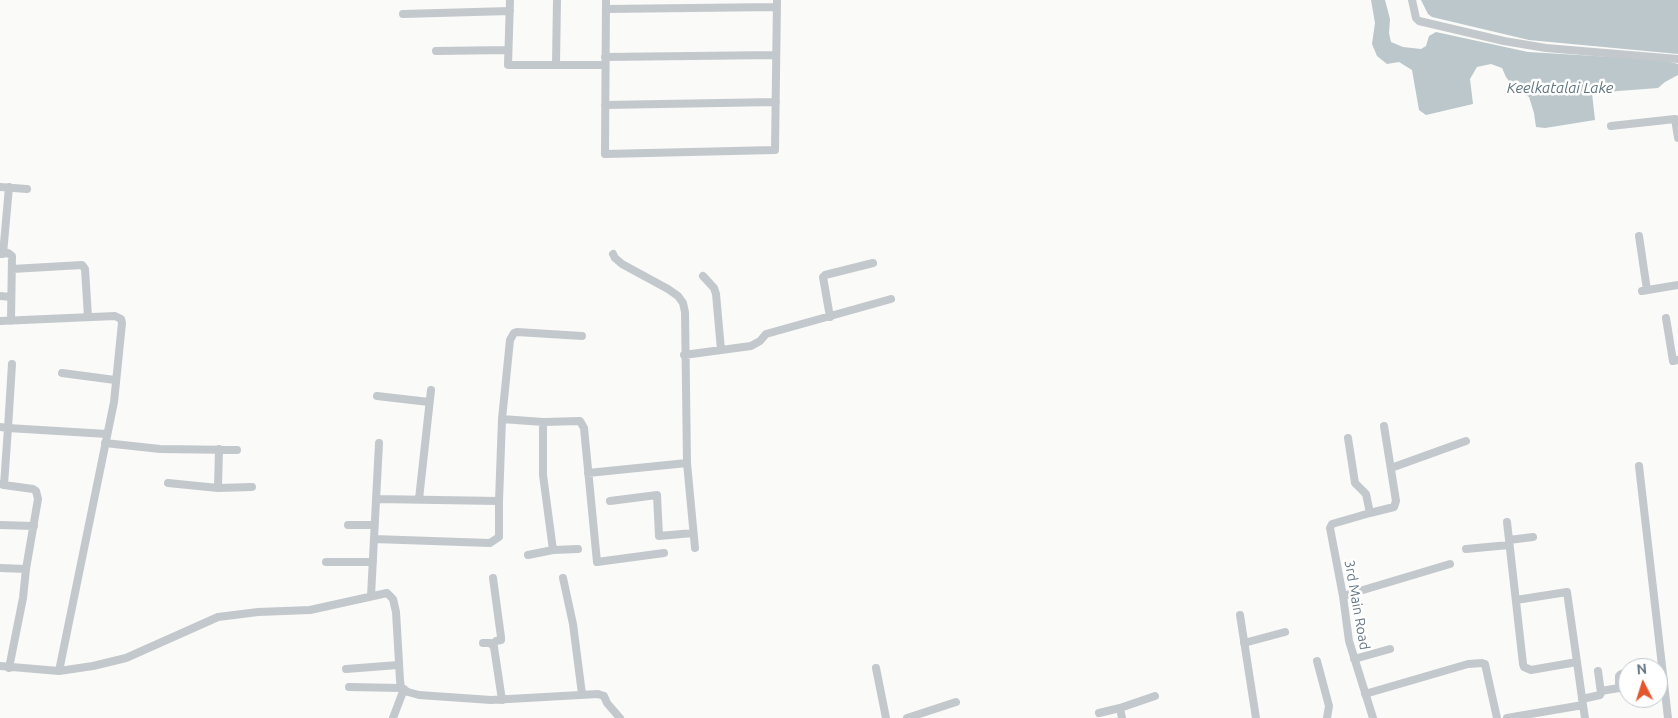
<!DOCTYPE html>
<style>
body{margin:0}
#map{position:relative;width:1678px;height:718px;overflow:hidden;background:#fafaf8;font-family:Ubuntu,sans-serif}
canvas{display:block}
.north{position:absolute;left:1618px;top:658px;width:50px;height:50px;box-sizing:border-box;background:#fff;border:1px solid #c1c8cd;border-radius:50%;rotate:355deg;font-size:14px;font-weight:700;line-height:20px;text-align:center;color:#657683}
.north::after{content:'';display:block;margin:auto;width:18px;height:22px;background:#e4572e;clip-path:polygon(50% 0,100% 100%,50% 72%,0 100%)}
</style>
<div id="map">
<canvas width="1678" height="718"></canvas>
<div class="north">N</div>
</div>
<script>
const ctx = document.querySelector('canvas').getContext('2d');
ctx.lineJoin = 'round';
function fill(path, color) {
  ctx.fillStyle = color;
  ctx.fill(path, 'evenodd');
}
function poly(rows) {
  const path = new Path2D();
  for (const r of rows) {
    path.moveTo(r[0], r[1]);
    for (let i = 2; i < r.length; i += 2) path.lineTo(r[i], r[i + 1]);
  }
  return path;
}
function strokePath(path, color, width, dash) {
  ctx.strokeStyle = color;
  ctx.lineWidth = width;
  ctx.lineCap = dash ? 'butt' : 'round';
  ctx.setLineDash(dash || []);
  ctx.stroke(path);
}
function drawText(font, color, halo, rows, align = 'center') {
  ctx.font = font + ' Ubuntu,sans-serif';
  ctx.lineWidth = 5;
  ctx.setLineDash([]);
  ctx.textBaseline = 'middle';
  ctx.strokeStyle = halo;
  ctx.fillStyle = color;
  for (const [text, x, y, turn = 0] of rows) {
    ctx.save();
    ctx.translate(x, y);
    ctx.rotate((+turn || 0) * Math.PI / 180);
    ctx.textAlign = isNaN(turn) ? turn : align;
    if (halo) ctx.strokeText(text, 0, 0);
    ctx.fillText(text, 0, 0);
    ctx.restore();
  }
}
fill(poly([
 [1371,0,1385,0,1390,19,1389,33,1391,42,1403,47,1421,49,1426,46,1429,36,1436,32,1528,52,1663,60,1678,64,1678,75,1665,82,1658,88,1592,93,1595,120,1545,128,1536,127,1534,113,1529,97,1515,89,1506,77,1502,68,1491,64,1477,67,1470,79,1473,104,1426,115,1419,110,1412,70,1399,62,1387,64,1377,56,1372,44,1375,23],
 [1421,0,1678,0,1678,54,1529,40,1432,17,1428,14]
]), '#bbc7cb');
strokePath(poly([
 [510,0,508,65,605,65],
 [606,0,605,154,775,150,777,0],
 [1412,0,1416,18,1419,21,1504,41,1546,48,1678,59],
 [606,9,776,7],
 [403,14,510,11],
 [436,51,508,50],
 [605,57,776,55],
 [556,65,557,0],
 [605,105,776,102],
 [1611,126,1675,119,1678,138],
 [0,187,27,189],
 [1639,236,1647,290],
 [0,254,8,253,12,256,11,321],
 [3,254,9,187],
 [613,254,615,258,622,264,668,289,678,296,683,303,685,312,687,463,695,548],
 [12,269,82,265,85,269,88,317],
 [703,276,714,288,716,294,721,350],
 [1642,291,1678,285],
 [0,296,11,297],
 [830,317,823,277,825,275,873,263],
 [1666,318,1673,361,1678,360],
 [0,321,115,316,121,319,122,323,114,402,59,671],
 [684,355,751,346,760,341,766,334,891,299],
 [62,373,115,380],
 [377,396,429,402],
 [502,419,510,340,514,333,517,332,582,336],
 [543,422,543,475,553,550],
 [0,427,8,428,12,364],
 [1348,438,1355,483,1366,494,1370,513,1332,524,1330,528,1343,596,1349,641,1373,718],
 [105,443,160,449,237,450],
 [1639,466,1668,718],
 [1391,468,1466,441],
 [588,473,687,463],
 [168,483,218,488,252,487],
 [0,484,4,485,8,428,107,434],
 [4,485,33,489,36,491,38,499,26,569,23,598,9,668],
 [218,488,219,449],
 [419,499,431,390],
 [499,501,502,419,543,422,580,421,584,428,597,562,664,553],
 [610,501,657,495,659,536,693,533],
 [1370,513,1394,507,1396,501,1384,426],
 [1507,522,1523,664,1524,667,1531,670,1577,662,1583,705],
 [0,525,34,526],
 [348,525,374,525],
 [374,539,490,543,499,537,499,501,376,499],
 [1509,540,1533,537],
 [1466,549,1509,545],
 [528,555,553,550,578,549],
 [326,562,373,562],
 [0,568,26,569],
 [563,578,573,624,582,694],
 [371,596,379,443],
 [1343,596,1450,564],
 [1516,600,1567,592,1577,662],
 [1240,615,1256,718],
 [483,643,491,643,494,647,502,700],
 [1244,643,1285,632],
 [492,645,496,641,501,640,501,637,493,578],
 [1354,659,1390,649],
 [1317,661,1329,706,1327,718],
 [0,666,59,671,93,666,126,658,218,617,258,612,310,610,387,593,393,599,396,612,400,680,401,688,408,692,419,695,491,700,598,694,604,696,607,703,620,718],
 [876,668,886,718],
 [346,669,398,665],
 [349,687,401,688],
 [1601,691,1619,688,1619,676,1621,674,1628,672],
 [1365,694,1468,664,1482,663,1485,664,1497,718],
 [1582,699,1600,695,1601,693,1598,671],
 [1120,708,1155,696],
 [1099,713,1120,708,1122,718],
 [393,718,404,689],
 [907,718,956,702],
 [1507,718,1583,705,1585,718]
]), '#c3c8cc', 8);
drawText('14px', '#657683', '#fff', [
 ["3rd Main Road",1357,605,80]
]);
drawText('italic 15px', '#60757c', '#fff', [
 ["Keelkatalai Lake",1560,88]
]);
</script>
